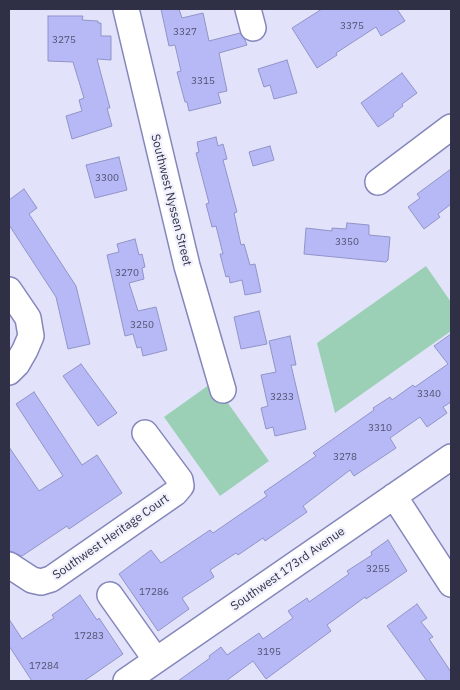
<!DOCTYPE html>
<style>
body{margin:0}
#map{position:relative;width:460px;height:690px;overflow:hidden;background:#e2e3fa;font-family:"IBM Plex Sans",sans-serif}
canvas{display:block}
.frame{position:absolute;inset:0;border:10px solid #2f3046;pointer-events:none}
</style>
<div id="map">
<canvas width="460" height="690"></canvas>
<div class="frame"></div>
</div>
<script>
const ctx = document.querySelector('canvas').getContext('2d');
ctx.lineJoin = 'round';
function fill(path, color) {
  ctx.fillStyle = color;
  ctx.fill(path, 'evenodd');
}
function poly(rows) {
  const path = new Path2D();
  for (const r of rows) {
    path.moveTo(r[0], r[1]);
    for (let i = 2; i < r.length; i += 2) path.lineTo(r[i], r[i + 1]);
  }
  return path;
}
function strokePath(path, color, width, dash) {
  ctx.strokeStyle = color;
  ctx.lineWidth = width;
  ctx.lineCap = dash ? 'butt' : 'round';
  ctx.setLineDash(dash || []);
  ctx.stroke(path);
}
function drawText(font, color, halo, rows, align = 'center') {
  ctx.font = font + ' "IBM Plex Sans",sans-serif';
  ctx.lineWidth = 4.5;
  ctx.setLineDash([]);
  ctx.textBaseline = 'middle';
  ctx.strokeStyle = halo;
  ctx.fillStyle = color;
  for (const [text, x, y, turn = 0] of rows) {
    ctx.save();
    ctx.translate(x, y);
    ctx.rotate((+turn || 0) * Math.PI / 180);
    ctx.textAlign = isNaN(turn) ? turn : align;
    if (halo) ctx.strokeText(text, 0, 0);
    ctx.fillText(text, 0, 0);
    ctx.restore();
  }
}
fill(poly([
 [426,266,451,302,451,331,335,413,317,343],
 [213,382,269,461,220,496,164,417]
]), '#9cd0b6');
const building = poly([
 [161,9,179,9,182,18,203,13,209,41,240,33,245,40,247,45,219,53,227,91,218,93,221,103,189,111,187,102,185,102,177,72,181,71,175,45,169,46,161,9],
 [322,9,397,9,405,21,381,36,376,27,336,53,337,55,317,68,292,28,322,9],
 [48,16,83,16,82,20,98,21,98,23,101,23,101,36,111,36,111,60,97,59,110,108,107,108,112,126,72,139,66,116,82,111,79,100,84,98,73,62,48,61,48,16],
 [287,60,297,93,274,99,270,85,264,87,258,69,287,60],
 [402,73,417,93,402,104,403,106,393,114,394,116,378,127,361,103,402,73],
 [216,137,218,146,223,144,227,159,223,160,237,212,234,213,241,245,244,244,250,265,255,264,261,292,245,295,242,280,230,283,229,276,226,277,220,254,223,254,216,226,212,227,206,204,209,203,196,153,199,152,197,142,216,137],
 [270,146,274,160,253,166,249,152,270,146],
 [119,157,127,190,95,198,86,165,119,157],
 [451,169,451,204,438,214,440,217,424,229,408,207,420,198,417,194,451,169],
 [24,189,37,208,29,214,76,286,90,344,68,349,56,297,9,225,9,200,24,189],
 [347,223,369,225,369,235,390,237,388,260,386,262,304,254,306,228,332,231,332,228,346,229,347,223],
 [135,239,139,255,142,254,145,267,142,268,144,279,129,283,138,311,156,307,167,350,143,356,141,347,137,348,133,334,125,336,107,255,119,252,117,244,135,239],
 [259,311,267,344,241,349,234,317,259,311],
 [451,334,451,402,443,407,447,413,427,427,420,417,390,438,396,448,354,476,350,470,303,506,307,512,265,541,263,538,238,555,236,553,210,570,214,577,182,598,189,609,158,631,119,574,151,550,161,563,210,530,213,533,267,496,264,492,316,456,313,453,374,410,373,408,390,397,392,400,413,385,415,387,448,364,434,346,451,334],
 [290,336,296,365,291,365,306,429,275,436,273,427,266,429,261,408,268,406,261,375,276,372,269,341,290,336],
 [81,364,117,413,98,426,63,376,81,364],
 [34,392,82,465,97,455,122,493,69,529,67,526,22,556,9,551,9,447,39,491,63,476,16,404,34,392],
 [388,540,407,571,366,599,365,597,327,625,331,631,266,679,253,661,226,681,178,681,210,658,209,656,221,647,227,655,259,633,263,639,293,618,288,611,307,598,309,602,349,574,347,571,372,555,371,552,388,540],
 [80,595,97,620,99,618,123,654,84,681,32,681,9,646,9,619,22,639,54,618,52,615,80,595],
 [417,604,427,618,421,622,433,637,429,639,451,672,451,681,427,681,387,626,417,604]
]);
fill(building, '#b7b9f6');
strokePath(building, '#9193c8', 1);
const minor = poly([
 [126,9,187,266,223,390],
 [248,9,253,28],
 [378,182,451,127],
 [9,290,28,318,31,336,25,350,17,364,9,372],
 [394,496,451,584],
 [9,565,32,580,41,582,51,579,175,493,181,486,180,480,145,433],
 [110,595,156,660],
 [126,681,451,457]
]);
strokePath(minor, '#8587bb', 28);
strokePath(minor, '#fff', 25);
drawText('10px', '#515272', null, [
 ["3375",352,26],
 ["3327",185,32],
 ["3275",64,40],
 ["3315",203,81],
 ["3300",107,178],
 ["3350",347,242],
 ["3270",127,273],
 ["3250",142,325],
 ["3340",429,394],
 ["3233",282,397],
 ["3310",380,428],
 ["3278",345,457],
 ["3255",378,569],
 ["17286",154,592],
 ["17283",89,636],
 ["3195",269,652],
 ["17284",44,666]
]);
drawText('12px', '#2f3046', '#f1f1fd', [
 ["Southwest Nyssen Street",171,200,76],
 ["Southwest Heritage Court",111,537,-35],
 ["Southwest 173rd Avenue",288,569,-35]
]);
</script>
